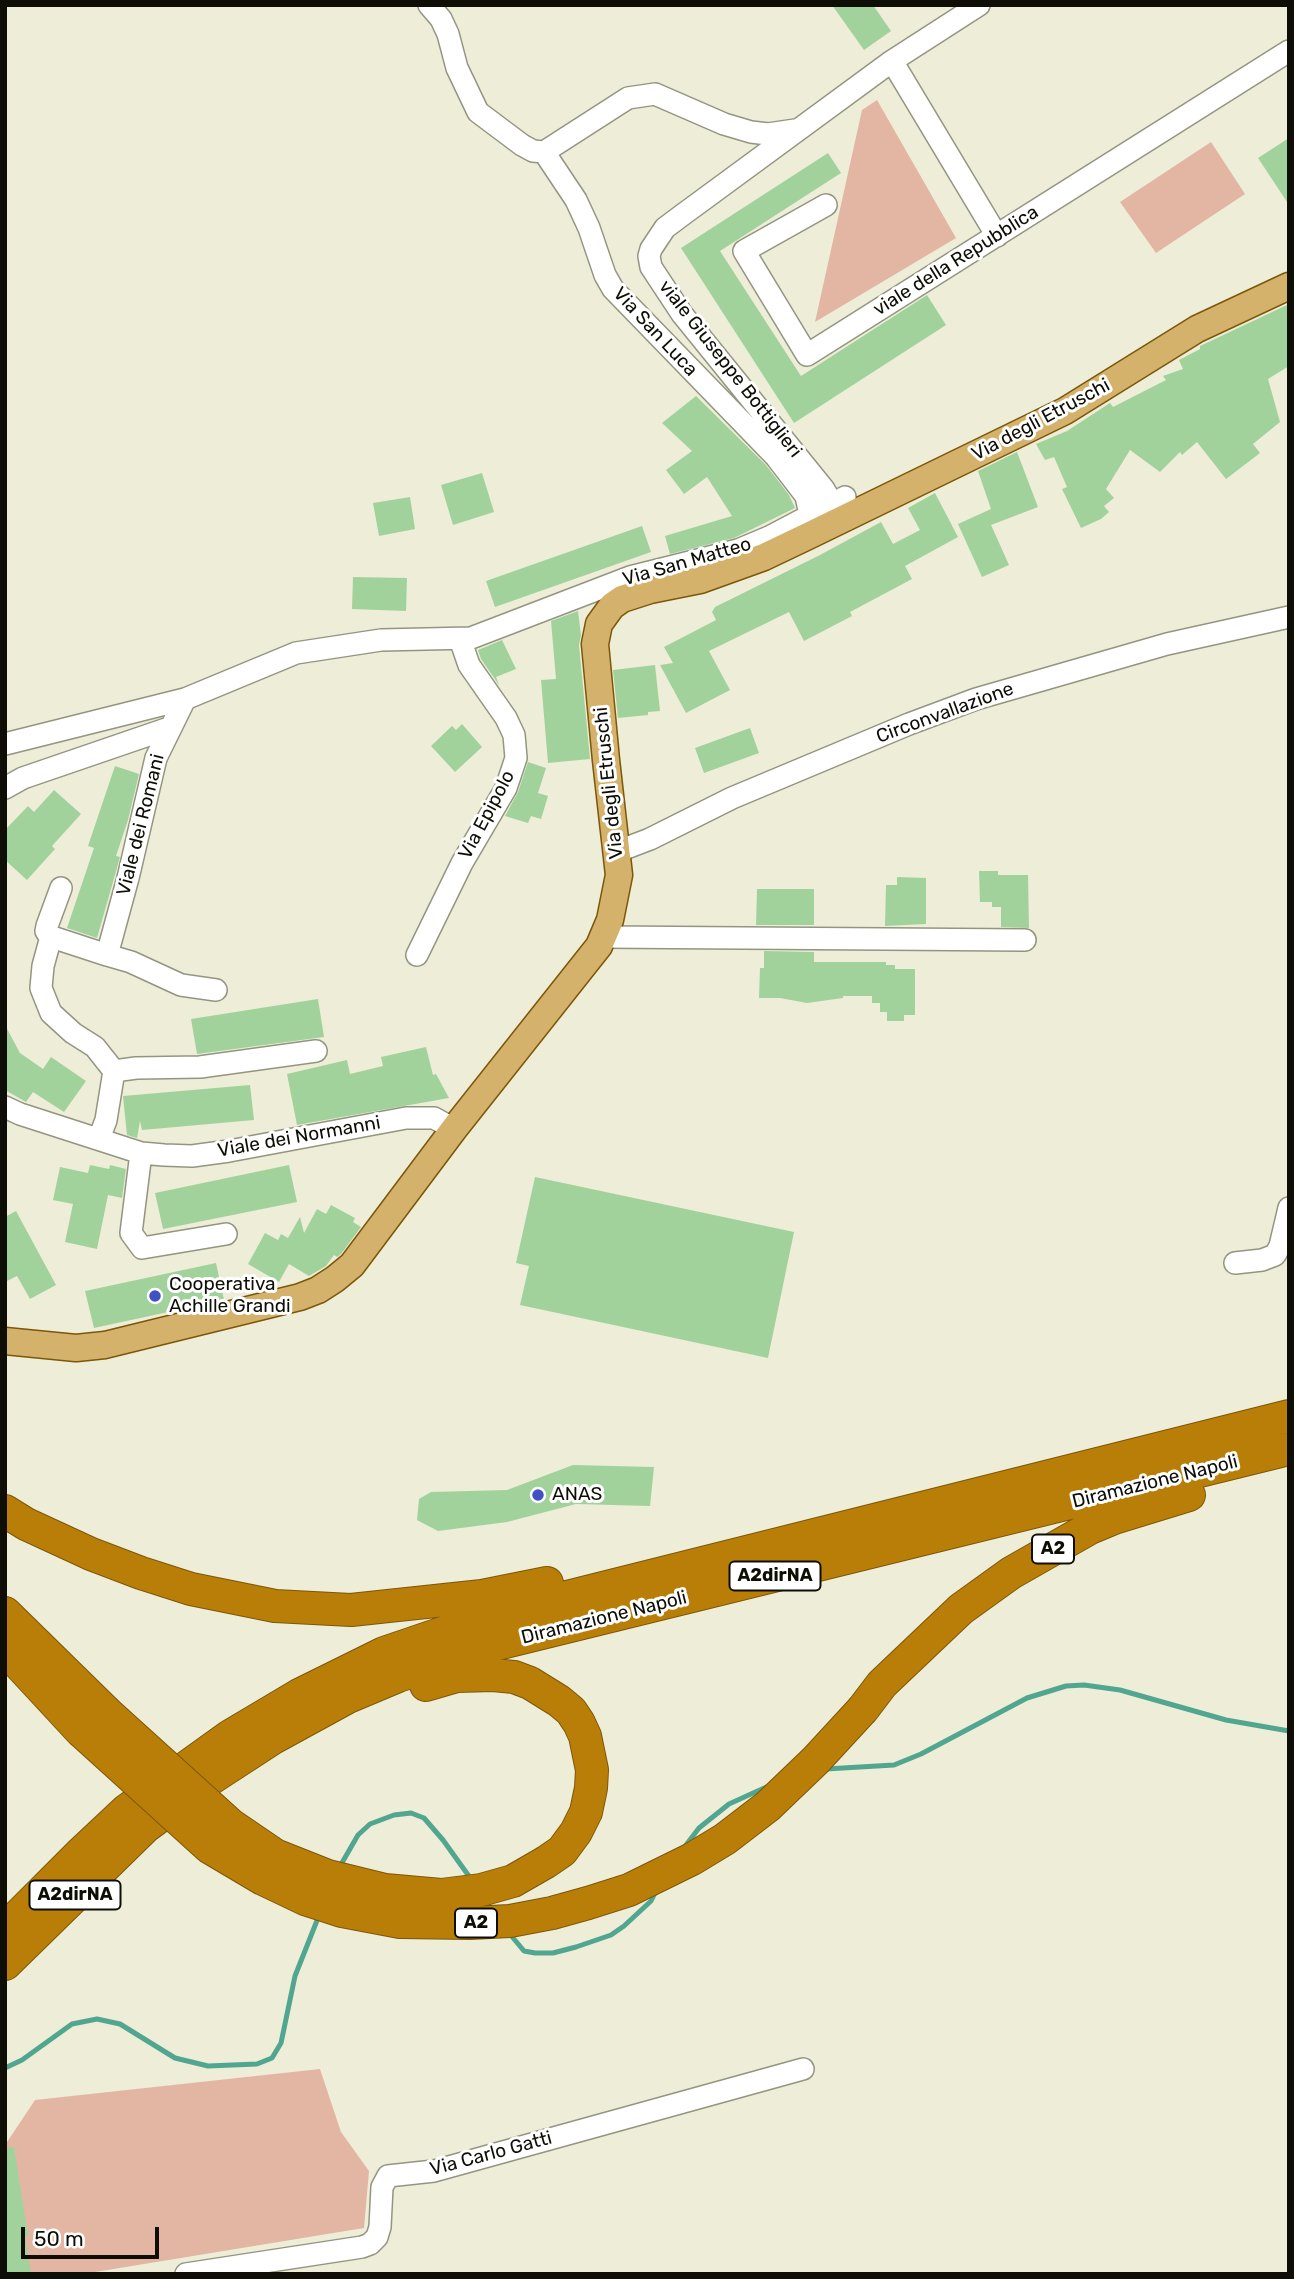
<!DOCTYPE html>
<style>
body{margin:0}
#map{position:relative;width:1294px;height:2279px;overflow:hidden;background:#ededd8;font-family:Rubik,sans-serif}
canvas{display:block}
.frame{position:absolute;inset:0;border:7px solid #0e0e07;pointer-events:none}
.scale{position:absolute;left:21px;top:2227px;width:138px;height:32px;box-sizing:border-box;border:4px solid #0e0e07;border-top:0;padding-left:9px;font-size:21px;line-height:24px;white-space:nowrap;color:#0e0e07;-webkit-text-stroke:5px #fff;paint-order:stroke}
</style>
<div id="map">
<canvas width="1294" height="2279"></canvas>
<div class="frame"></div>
<div class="scale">50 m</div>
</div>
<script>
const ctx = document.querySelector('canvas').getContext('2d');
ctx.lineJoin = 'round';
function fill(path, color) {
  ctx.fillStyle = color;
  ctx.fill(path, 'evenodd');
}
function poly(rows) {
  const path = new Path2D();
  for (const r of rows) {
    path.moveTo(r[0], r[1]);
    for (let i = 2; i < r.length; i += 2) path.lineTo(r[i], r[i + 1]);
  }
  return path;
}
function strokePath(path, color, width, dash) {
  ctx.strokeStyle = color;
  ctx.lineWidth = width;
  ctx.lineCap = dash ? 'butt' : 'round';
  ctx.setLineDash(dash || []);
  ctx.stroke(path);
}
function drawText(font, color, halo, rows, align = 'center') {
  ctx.font = font + ' Rubik,sans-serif';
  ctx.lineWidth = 6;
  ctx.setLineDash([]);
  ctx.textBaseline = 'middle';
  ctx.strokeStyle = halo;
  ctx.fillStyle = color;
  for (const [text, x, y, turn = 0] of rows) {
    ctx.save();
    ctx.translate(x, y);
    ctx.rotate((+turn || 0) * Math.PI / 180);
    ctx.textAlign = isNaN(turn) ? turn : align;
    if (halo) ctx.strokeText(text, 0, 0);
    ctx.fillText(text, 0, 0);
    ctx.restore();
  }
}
fill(poly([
 [877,100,956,238,815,322,862,110],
 [1211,142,1245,194,1156,253,1120,202],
 [320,2069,341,2132,369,2171,364,2228,83,2274,5,2274,5,2145,35,2100]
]), '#e3b6a4');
strokePath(poly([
 [826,1769,894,1765,921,1754,1027,1698,1066,1686,1084,1685,1120,1690,1226,1720,1289,1731],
 [683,1849,699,1828,729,1804,773,1784],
 [339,1868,358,1835,370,1824,394,1815,411,1813,424,1818,443,1840,471,1879],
 [509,1933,524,1951,535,1953,553,1953,576,1947,611,1935,624,1926,651,1901,657,1889],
 [5,2068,22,2060,72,2024,97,2019,120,2024,175,2058,208,2066,257,2064,272,2058,281,2043,295,1976,320,1913]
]), '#51a690', 5);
fill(poly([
 [832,5,873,5,891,31,864,50],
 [1289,138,1289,205,1258,158],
 [828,153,841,173,720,251,801,376,927,295,946,325,794,423,681,248],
 [1289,304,1289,366,1268,379,1280,422,1253,444,1260,453,1226,479,1197,442,1182,455,1180,452,1160,472,1130,450,1106,489,1114,498,1104,506,1109,512,1101,519,1081,528,1062,489,1067,487,1054,457,1045,460,1036,444,1067,431,1110,403,1113,407,1166,380,1163,376,1183,369,1179,360,1200,349,1200,346],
 [696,396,766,465,789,495,795,508,734,538,670,554,665,536,732,516,707,477,684,494,666,470,692,451,662,423],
 [1017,452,1038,507,991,525,1009,565,982,577,958,524,991,509,978,471],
 [482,473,494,512,453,525,441,485],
 [935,493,958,537,905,566,912,579,850,612,852,616,804,641,789,612,709,651,730,690,686,713,660,665,673,663,664,647,716,620,712,612,715,607,820,555,881,522,893,544,920,530,908,508],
 [410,497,415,529,379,536,373,503],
 [642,526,651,552,495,607,486,581],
 [353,577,407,578,406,611,352,609],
 [578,611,581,635,579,645,590,759,548,763,541,680,556,679,551,621],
 [502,640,516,669,496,677,499,685,481,659,478,650],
 [655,665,660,711,648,712,648,715,618,718,613,670],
 [462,724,482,747,455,772,431,746,452,726,456,730],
 [750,728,759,753,704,773,695,748],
 [528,762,546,768,538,793,548,796,541,819,531,816,528,823,505,816,518,792],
 [115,766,139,774,128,820,116,856,120,857,115,875,97,938,67,928,94,848,88,846],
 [54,790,81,814,52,846,55,849,27,880,5,860,5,830,28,806,34,812],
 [979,871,998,871,998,875,1028,875,1029,928,1001,927,1001,907,992,907,992,902,980,902],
 [897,877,926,878,926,924,885,926,886,885,897,885],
 [757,889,814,889,814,925,756,925],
 [764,951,814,952,814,962,886,962,886,965,895,965,895,969,915,969,915,1015,904,1015,904,1021,887,1021,887,1012,880,1012,880,1003,872,1003,872,996,843,996,843,998,807,1003,780,998,759,998,760,968,764,968],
 [318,999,324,1037,197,1054,191,1019],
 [5,1025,20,1053,43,1069,51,1057,86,1081,64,1112,33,1092,26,1102,5,1090],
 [426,1047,433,1075,436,1074,449,1098,297,1125,287,1074,347,1060,350,1074,383,1066,381,1057],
 [250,1085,254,1120,142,1130,140,1121,137,1138,127,1135,123,1096],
 [90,1165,109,1169,110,1165,126,1169,122,1198,108,1195,97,1249,65,1242,73,1204,53,1200,60,1167,88,1173],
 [289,1165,297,1202,163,1229,155,1193],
 [535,1177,794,1232,768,1358,520,1305,529,1266,516,1263],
 [331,1205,355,1218,353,1222,361,1227,341,1254,337,1257,334,1255,326,1266,309,1276,289,1264,279,1282,248,1264,265,1233,278,1240,281,1234,288,1238,300,1217,304,1233,317,1209,326,1214],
 [16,1211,56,1285,30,1299,17,1276,5,1282,5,1217],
 [216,1263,224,1300,94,1328,85,1291],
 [573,1465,654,1467,650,1506,576,1504,507,1522,438,1531,417,1520,419,1499,431,1492,507,1490],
 [14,2147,28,2236,25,2236,31,2274,5,2274,5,2148]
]), '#a2d29c');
const minor = poly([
 [429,5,441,19,448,34,457,68,478,112,522,145,533,151,544,152,576,200,589,228,605,275,613,289,776,457,806,496,810,515],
 [892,61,997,236],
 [544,152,628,98,655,94,724,124,751,132,768,134,795,130],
 [826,205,744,251,807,355,1289,51],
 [832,503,823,488,682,314,651,267,649,256,651,249,665,228,681,216,892,61,979,5],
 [5,744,185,699,296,653,381,640,471,638,630,577,738,550,769,537,845,497],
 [5,788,23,778,169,728],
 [616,852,650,839,732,798,909,724,976,699,1167,644,1289,617],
 [603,937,1025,940],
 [52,940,46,931,47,926,61,888],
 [107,955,131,962,181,985,216,990],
 [417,955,462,863,506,788,516,758,514,735,506,718,469,665,460,639],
 [114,1071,136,1068,200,1067,316,1051],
 [5,1107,20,1114,141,1153,164,1155,192,1156,229,1151,406,1118,434,1118,454,1129],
 [99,1139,106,1120,114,1071,95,1047,73,1033,51,1013,41,988,43,966,49,944,55,938,107,955,128,878,156,758,185,699],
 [141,1153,131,1233,142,1248,226,1234],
 [1235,1263,1262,1260,1275,1255,1280,1246,1289,1208],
 [186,2274,362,2247,370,2244,377,2237,380,2227,382,2187,388,2176,434,2171,803,2069]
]);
const major = poly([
 [5,1341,76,1348,105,1345,300,1297,318,1290,335,1279,352,1265,454,1129,599,946,610,920,619,875,606,760,595,644,599,624,612,606,622,599,650,590,700,580,764,557,808,536,1065,411,1197,329,1289,286]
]);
const highway = poly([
 [5,1511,26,1524,91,1554,141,1573,191,1589,275,1606,351,1610,482,1596,547,1583],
 [5,1613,105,1711],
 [5,1649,81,1731],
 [426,1685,457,1676,493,1675,514,1677,530,1683,559,1701,571,1711,579,1723,585,1736,592,1770,591,1788,586,1812,576,1832,562,1851,546,1862],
 [863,1709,882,1684,961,1609,1011,1573,1090,1528,1114,1518,1189,1495],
 [5,1929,79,1855,127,1810,230,1736,299,1695,384,1653,472,1623,563,1598,1289,1416],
 [5,1964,145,1827,210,1779,273,1738,348,1697,398,1676,481,1648,1289,1449]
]);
strokePath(minor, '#949581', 24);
strokePath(major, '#7c5708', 29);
strokePath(highway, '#7c5708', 34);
strokePath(minor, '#fff', 21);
strokePath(major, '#d4b26b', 26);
strokePath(highway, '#b87e08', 32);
const highwayBridge = poly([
 [105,1711,231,1825,275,1855,328,1876,385,1890,441,1895,481,1890,513,1881,546,1862],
 [81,1731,209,1847,263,1879,305,1899,342,1911,400,1922,470,1923,510,1921,552,1913,588,1903,629,1890,692,1859,725,1839,768,1806,816,1760,863,1709]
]);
strokePath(highwayBridge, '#7c5708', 34, []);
strokePath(highwayBridge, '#b87e08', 32);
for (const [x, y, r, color] of [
 [155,1296,7,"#4350c5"],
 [538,1495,7,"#4350c5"]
]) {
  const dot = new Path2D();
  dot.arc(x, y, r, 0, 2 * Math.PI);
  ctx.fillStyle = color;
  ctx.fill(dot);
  strokePath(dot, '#fff', 2.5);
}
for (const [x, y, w] of [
 [1053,1549,42],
 [775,1576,91],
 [75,1895,91],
 [476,1923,42]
]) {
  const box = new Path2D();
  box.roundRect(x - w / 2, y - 14.5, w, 29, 5);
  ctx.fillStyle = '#fff';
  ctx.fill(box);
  strokePath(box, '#0e0e07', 2);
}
drawText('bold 18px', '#0e0e07', null, [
 ["A2",1053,1549],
 ["A2dirNA",775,1576],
 ["A2dirNA",75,1895],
 ["A2",476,1923]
]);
drawText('19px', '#0e0e07', '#fff', [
 ["viale della Repubblica",956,261,-32],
 ["Via San Luca",655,332,47],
 ["viale Giuseppe Bottiglieri",730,369,52],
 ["Via degli Etruschi",1041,420,-28],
 ["Via San Matteo",687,562,-16],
 ["Circonvallazione",945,713,-20],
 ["Via degli Etruschi",609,783,-96],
 ["Via Epipolo",487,815,-62],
 ["Viale dei Romani",141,825,-76],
 ["Viale dei Normanni",299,1137,-10],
 ["Diramazione Napoli",1155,1482,-14],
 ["Diramazione Napoli",604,1618,-14],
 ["Via Carlo Gatti",491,2154,-15]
]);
drawText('19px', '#0e0e07', '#fff', [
 ["Cooperativa",169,1285],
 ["Achille Grandi",169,1307],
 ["ANAS",552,1495]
], 'left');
</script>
